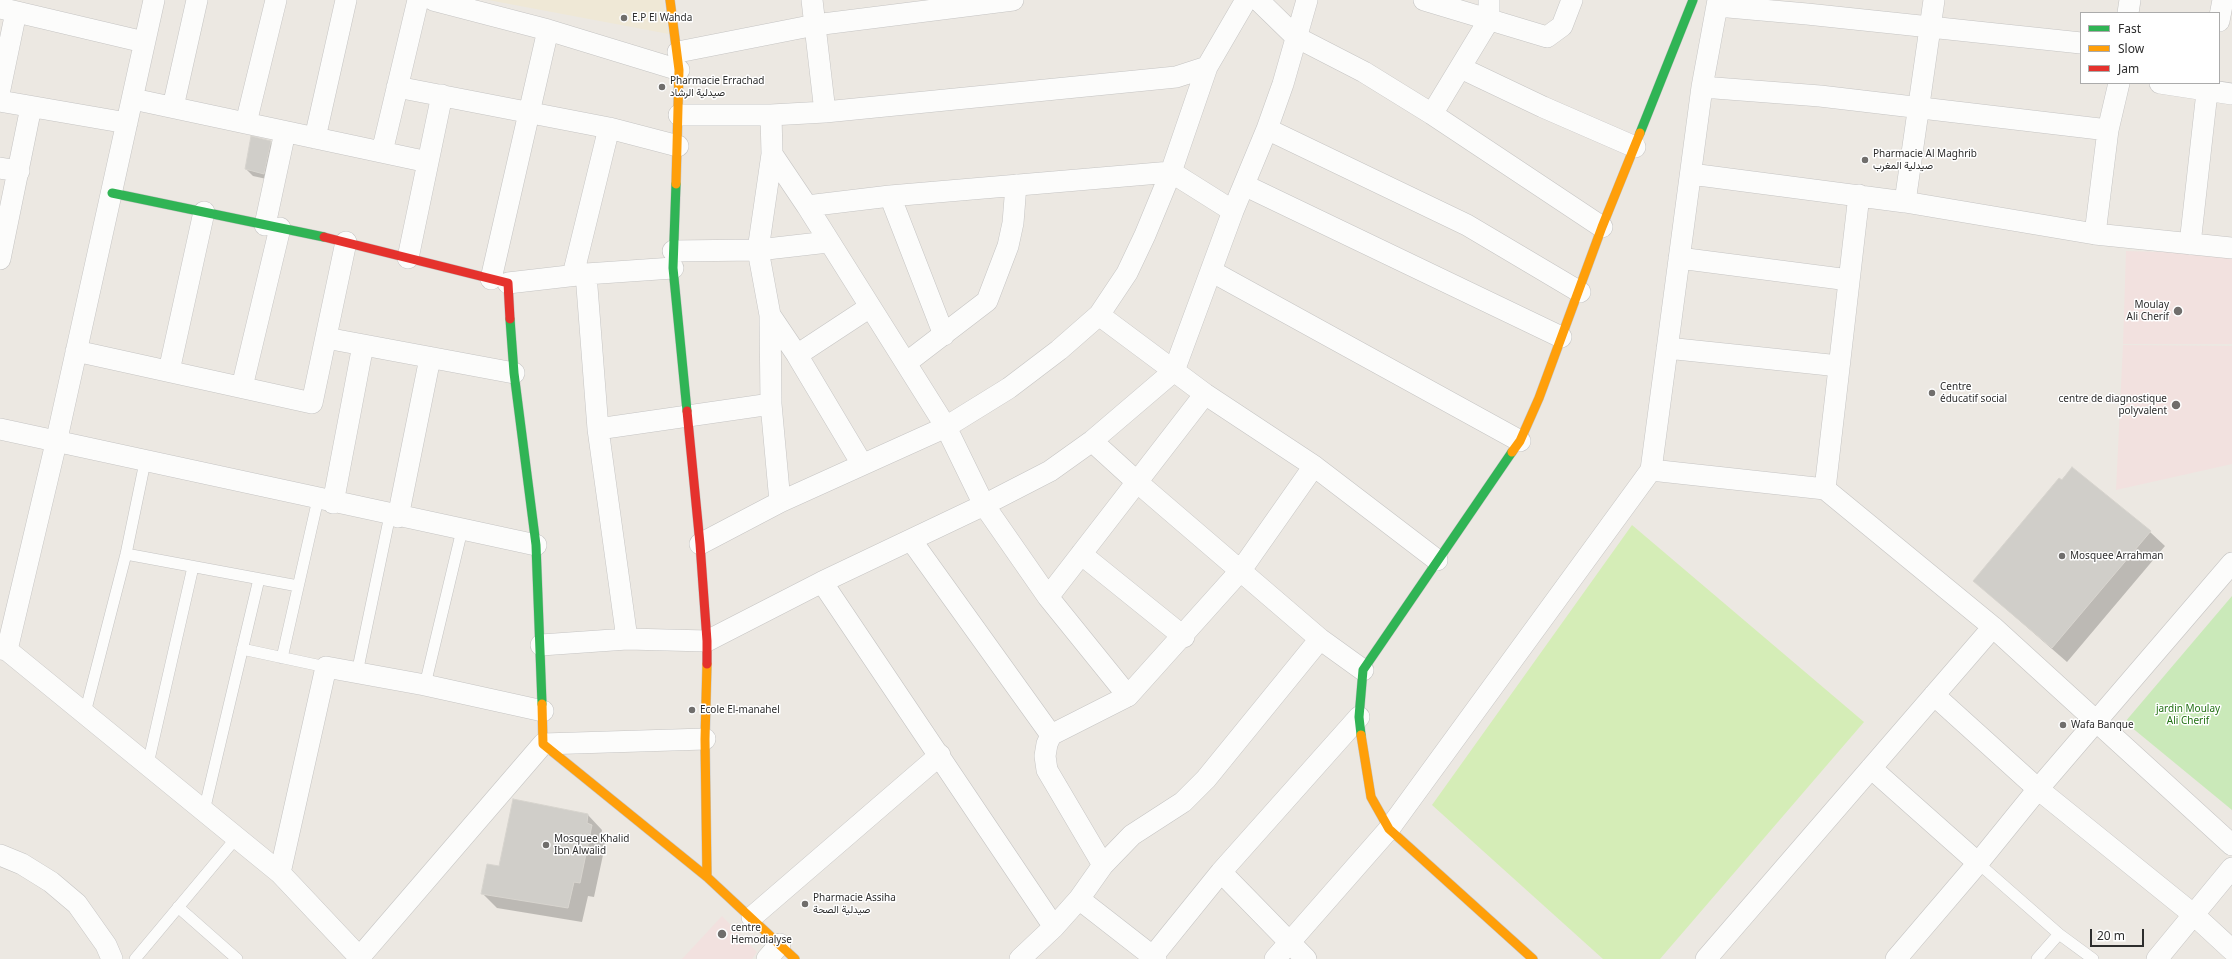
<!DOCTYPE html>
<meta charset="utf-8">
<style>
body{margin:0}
#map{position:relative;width:2232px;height:959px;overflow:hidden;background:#ece8e2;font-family:"Noto Sans",sans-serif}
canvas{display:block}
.legend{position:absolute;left:2080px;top:12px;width:140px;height:72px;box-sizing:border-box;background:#fff;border:1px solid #ababab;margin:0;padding:5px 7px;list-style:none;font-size:12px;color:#2d2d2d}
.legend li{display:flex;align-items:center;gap:8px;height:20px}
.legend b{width:20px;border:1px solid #ababab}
.scale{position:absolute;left:2090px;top:929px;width:54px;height:18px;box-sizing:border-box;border:2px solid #2d2d2d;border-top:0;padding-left:5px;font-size:12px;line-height:14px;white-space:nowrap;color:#2d2d2d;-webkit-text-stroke:3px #fff;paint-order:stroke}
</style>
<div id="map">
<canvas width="2232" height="959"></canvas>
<ul class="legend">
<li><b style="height:5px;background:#30b455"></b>Fast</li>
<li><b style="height:5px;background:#ff9f0a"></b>Slow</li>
<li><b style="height:5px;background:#e5322d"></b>Jam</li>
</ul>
<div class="scale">20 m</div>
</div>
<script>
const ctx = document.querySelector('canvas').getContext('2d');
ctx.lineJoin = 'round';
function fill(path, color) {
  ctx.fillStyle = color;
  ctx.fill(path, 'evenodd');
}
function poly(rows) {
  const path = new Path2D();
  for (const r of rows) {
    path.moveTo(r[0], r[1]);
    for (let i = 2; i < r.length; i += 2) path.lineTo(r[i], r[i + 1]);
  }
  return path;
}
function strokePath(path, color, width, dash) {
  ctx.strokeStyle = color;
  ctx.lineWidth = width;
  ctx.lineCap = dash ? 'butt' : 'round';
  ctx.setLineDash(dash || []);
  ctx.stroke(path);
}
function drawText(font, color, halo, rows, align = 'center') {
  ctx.font = font + ' "Noto Sans",Vazirmatn,sans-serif';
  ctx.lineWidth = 3;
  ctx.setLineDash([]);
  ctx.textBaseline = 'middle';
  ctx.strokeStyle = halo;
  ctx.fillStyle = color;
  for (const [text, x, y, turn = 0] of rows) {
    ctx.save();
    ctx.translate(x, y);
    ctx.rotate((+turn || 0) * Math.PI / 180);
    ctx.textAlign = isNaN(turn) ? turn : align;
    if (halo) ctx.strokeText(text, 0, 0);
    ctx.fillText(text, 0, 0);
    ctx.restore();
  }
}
fill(poly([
 [488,0,663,0,669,34]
]), '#efe8d6');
fill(poly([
 [2126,251,2232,254,2232,344,2123,344],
 [2123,345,2232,346,2232,464,2116,490],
 [722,916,757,952,752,959,682,959]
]), '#f2e1df');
fill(poly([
 [2232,596,2232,810,2125,722]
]), '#cae9b9');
fill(poly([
 [1632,525,1864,722,1660,959,1603,959,1432,805]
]), '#d5edb7');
fill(poly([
 [270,142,278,149,271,180,253,176,246,169],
 [2072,468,2150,532,2165,546,2067,662,1974,581],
 [588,815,602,830,601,836,606,841,594,897,588,896,582,922,497,908,482,893,500,867]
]), '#0003');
const building = poly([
 [251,136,271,141,264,174,245,169,251,136],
 [2072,467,2151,531,2052,648,1973,581,2059,478,2062,480,2072,467],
 [513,799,588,814,587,823,592,825,580,883,574,882,568,908,481,894,487,864,499,866,513,799]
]);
fill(building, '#d0cec9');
strokePath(building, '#d7d4ce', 1);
const lane = poly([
 [126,554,298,586],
 [242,649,326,667],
 [282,658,318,499],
 [357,673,390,515],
 [425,685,462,530],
 [85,713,126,554,145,462],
 [148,764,193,567],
 [204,811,259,579],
 [1978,863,2059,934,2093,959],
 [178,907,237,959],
 [135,959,237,837],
 [2037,959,2059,934]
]);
const street = poly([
 [433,0,548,30,679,70],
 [812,0,825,112],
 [1258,0,1296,37,1364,72,1432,114,1602,227],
 [1424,0,1547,37,1562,26,1572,0],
 [1717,6,1807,14,2081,43],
 [0,8,144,42],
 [2128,13,2130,0],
 [2219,21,2223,0],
 [678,52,815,25,1013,0],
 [1461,68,1543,107,1635,147],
 [2160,83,2232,94],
 [397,87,609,128,678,146],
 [1702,87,1820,96,2108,130],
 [0,89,16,12],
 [133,99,428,162],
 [0,101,127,123],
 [173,107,197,0],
 [1432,114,1489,20,1489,0],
 [679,115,771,115,825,112,1176,77,1207,67,1246,0],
 [771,115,772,154,758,250,770,315,771,404,780,502],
 [246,123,276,0],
 [1267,129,1467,225,1580,292],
 [315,138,346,0],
 [382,152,418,0],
 [0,168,19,171],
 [1691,174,1905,202,2095,234,2232,248],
 [1244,185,1561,337],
 [890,196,944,335],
 [1905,202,1934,0],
 [807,206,890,196,1171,172,1233,211],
 [265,225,285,132],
 [2095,234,2108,130,2119,83],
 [2190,244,2208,83],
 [673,251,758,250,828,242],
 [408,258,442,95],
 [1679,258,1849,280],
 [0,259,31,107],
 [1211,271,1520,441],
 [586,274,598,429,627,639],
 [573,275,609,128],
 [491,279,548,30],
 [508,283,586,274,673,268],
 [770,315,797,355,862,464],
 [1099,315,1205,394,1314,466,1437,560],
 [326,338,514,373],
 [1667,348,1839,366],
 [76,351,312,403,346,242],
 [797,355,870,307],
 [906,363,987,301,1008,246,1013,223,1016,185],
 [169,371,204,212],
 [242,387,280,228],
 [0,429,536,545],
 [598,429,771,404],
 [1092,441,1137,482,1320,639,1363,670],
 [1651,470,1825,489,1993,627,2232,845],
 [1825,489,1859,195],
 [333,503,363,345],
 [398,517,430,358],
 [911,540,1051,735],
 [700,544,780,502,946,427,1009,388,1059,350,1099,315,1127,273,1145,235,1171,172,1207,67],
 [1081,554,1184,637],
 [822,582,1054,927],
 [1048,597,1205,394],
 [541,645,627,639,707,641,822,582,984,505,946,427,807,206,772,154],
 [0,649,7,650,280,873,361,959],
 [7,650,56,443,154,0],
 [1934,695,2038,789,2194,915,2232,950],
 [1128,696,1048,597,984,505,1050,471,1092,441,1174,371,1233,211,1267,129,1283,84,1307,0],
 [1871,768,1978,863],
 [0,855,22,864,51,882,77,904,106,945,112,959],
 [1103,865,1047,770,1045,756,1047,744,1051,735,1128,696,1241,570,1314,466],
 [1221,872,1306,959],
 [280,873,326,667,425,685,543,711],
 [1079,899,1156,959],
 [752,917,940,755],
 [1153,956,1221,872,1359,717],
 [358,959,543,744,705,739],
 [767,959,780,944],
 [1020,959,1054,927,1079,899,1103,865,1132,835,1183,802,1206,779,1320,639],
 [1275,959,1389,829,1651,470,1702,87,1718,0],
 [1706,959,1993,627],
 [1896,959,1978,863,2038,789,2232,563],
 [2157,959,2232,868]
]);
const fast = poly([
 [1640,133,1693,0],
 [676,184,673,268,687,411],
 [112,193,324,237],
 [510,319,514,373,536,545,542,704],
 [1361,735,1359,717,1363,670,1512,452]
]);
const slow = poly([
 [670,0,679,70,676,184],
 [1512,452,1520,441,1539,398,1602,227,1640,133],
 [707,664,705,739,707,877,795,959],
 [542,704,543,744,707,877],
 [1361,735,1371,797,1389,829,1533,959]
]);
const jam = poly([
 [324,237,508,283,510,319],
 [687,411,700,544,707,641,707,664]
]);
strokePath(lane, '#c5c4c3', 12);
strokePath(street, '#c5c4c3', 22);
strokePath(fast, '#c5c4c3', 10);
strokePath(slow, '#c5c4c3', 10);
strokePath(jam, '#c5c4c3', 10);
strokePath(lane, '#fcfcfb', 11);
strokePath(street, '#fcfcfb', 21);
strokePath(fast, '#30b455', 9);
strokePath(slow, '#ff9f0a', 9);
strokePath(jam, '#e5322d', 9);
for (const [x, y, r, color] of [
 [624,18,4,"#706e6c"],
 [662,87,4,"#706e6c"],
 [1865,160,4,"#706e6c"],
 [2178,311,5,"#706e6c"],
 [1932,393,4,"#706e6c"],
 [2176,405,5,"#706e6c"],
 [2062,556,4,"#706e6c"],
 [692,710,4,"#706e6c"],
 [2063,725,4,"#706e6c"],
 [546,845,4,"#706e6c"],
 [805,904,4,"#706e6c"],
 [722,934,5,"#706e6c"]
]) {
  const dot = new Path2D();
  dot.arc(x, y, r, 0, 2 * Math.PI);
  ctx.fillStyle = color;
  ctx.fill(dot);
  strokePath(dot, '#fff', 1.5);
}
drawText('10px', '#2d2d2d', '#fff', [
 ["E.P El Wahda",632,18],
 ["Pharmacie Errachad",670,81],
 ["صيدلية الرشاد",670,93],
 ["Pharmacie Al Maghrib",1873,154],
 ["صيدلية المغرب",1873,166],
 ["Moulay",2169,305,"right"],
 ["Ali Cherif",2169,317,"right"],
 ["Centre",1940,387],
 ["éducatif social",1940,399],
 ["centre de diagnostique",2167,399,"right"],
 ["polyvalent",2167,411,"right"],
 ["Mosquee Arrahman",2070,556],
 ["Ecole El-manahel",700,710],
 ["Wafa Banque",2071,725],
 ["Mosquee Khalid",554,839],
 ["Ibn Alwalid",554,851],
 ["Pharmacie Assiha",813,898],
 ["صيدلية الصحة",813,910],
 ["centre",731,928],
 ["Hemodialyse",731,940]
], 'left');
drawText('10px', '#237115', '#fff', [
 ["jardin Moulay",2188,709],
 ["Ali Cherif",2188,721]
]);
</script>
